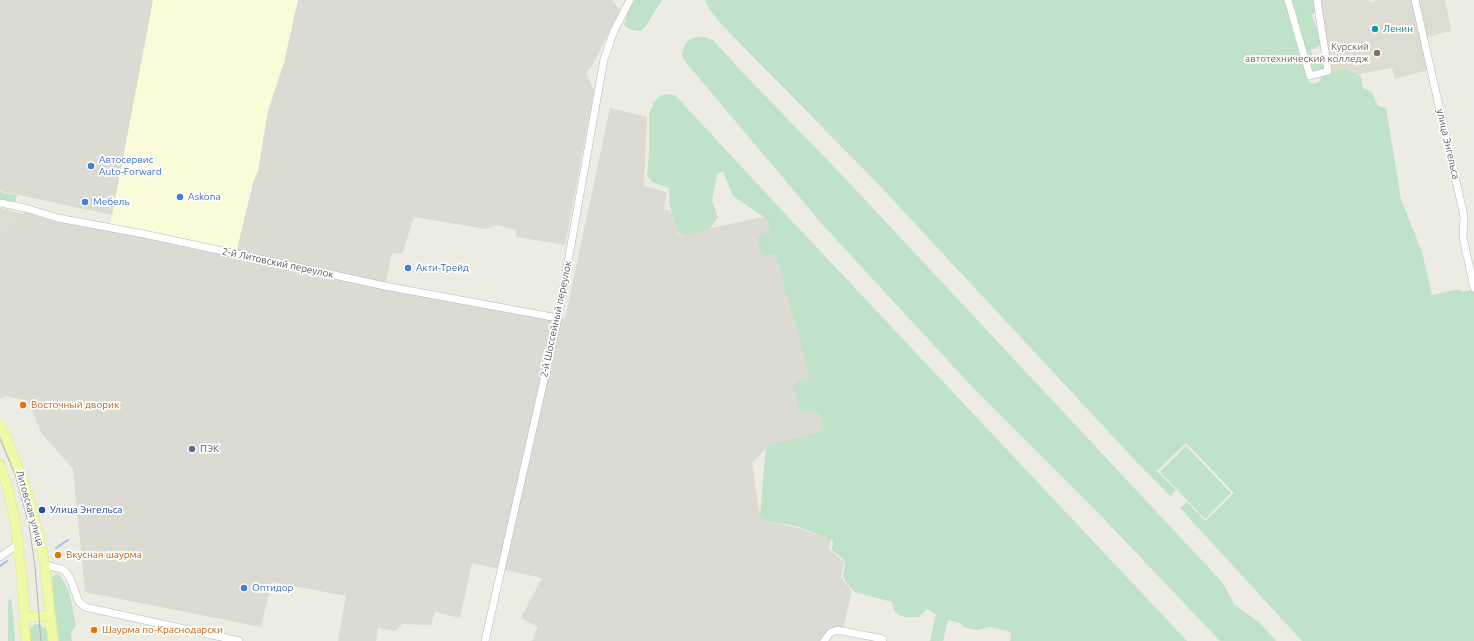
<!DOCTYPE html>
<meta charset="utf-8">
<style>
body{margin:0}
canvas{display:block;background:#ecece2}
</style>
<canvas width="1474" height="641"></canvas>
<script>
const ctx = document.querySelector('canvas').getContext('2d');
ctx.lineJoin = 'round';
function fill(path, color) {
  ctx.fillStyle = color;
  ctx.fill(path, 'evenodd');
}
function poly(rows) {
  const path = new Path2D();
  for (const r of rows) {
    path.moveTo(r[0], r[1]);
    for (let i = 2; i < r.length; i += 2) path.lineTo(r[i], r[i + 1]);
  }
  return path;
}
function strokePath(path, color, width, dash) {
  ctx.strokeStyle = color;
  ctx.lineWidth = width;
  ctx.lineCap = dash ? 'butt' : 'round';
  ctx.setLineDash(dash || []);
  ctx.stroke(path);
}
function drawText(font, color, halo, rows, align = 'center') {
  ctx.font = font + ' Ubuntu,sans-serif';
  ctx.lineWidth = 3.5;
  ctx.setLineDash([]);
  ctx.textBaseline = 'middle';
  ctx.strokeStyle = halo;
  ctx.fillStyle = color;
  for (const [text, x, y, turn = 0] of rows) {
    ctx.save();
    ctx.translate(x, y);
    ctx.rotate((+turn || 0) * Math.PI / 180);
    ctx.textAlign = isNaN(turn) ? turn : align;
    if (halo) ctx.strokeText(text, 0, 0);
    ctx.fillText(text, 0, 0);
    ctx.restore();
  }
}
fill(poly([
 [153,0,298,0,284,63,275,90,258,171,253,183,237,250,110,226]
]), '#fafbd8');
fill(poly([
 [0,0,153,0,112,215,0,191],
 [298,0,612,0,620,10,592,66,586,73,594,91,565,245,516,237,516,230,498,225,486,229,414,217,402,254,392,253,385,286,557,318,565,318,610,108,647,117,644,186,667,192,664,209,671,211,678,235,768,216,830,433,767,448,752,463,760,516,766,521,794,527,831,539,829,549,844,562,841,578,852,591,843,628,827,641,532,641,538,627,521,618,542,578,472,563,460,618,435,612,431,625,402,624,396,631,378,628,376,641,338,641,346,596,272,582,261,627,85,592,73,469,42,434,28,401,7,396,0,399,0,242,23,214,31,209,110,226,237,250,253,183,258,171,268,111,284,63]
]), '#dbdbd4');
fill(poly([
 [1317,0,1369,0,1371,2,1379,0,1445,0,1451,31,1424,38,1431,69,1395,79,1392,68,1331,79],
 [0,208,23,214,0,242]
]), '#dcdcd0');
fill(poly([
 [635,0,662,0,645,27,640,31,633,30,626,27,624,24,629,9],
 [705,0,1285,0,1309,82,1314,84,1319,82,1322,75,1345,69,1361,76,1363,88,1372,92,1378,106,1386,108,1401,199,1422,252,1432,295,1459,289,1462,292,1474,290,1474,641,1302,641,1180,508,1187,502,1205,521,1234,493,1186,443,1157,471,1176,490,1170,496,1131,456,881,187,722,25,710,10],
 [1290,0,1313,0,1315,11,1312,16,1317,28,1320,46,1311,50,1315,63,1323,60,1325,69,1315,72,1310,70],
 [696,37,704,37,713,40,745,75,840,173,1223,583,1234,604,1260,623,1276,641,1220,641,1105,520,976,391,821,223,684,60,682,53,686,42],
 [669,94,675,95,791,220,1187,641,1010,641,1011,632,990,627,976,630,963,627,960,623,948,620,943,641,930,641,936,614,927,609,919,617,905,617,898,615,894,610,892,602,855,592,848,585,843,577,845,564,843,559,832,550,833,540,796,526,766,521,760,516,766,446,824,431,820,414,814,412,803,413,799,410,794,388,797,382,810,377,776,255,762,254,757,238,770,232,767,219,733,196,723,171,717,175,712,200,718,218,710,228,690,236,678,233,671,211,669,200,669,188,652,182,647,176,649,153,649,114,654,102,661,95],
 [0,192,17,195,15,203,0,200],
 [1186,446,1231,493,1205,519,1160,472],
 [58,574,62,578,69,592,76,625,71,633,72,641,59,641,54,603,52,579,53,576],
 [11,598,14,624,15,641,8,641,8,601],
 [39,624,46,629,48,641,30,641,30,629,34,625]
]), '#c0e2c9');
strokePath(poly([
 [56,548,68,540],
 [0,566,7,561]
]), '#a5bdf9', 2);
const minor = poly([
 [1288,0,1310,76,1328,71,1317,0],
 [1415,0,1464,216,1463,237,1474,288],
 [0,203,25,208,58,218,144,234,385,286,558,318],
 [0,557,18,544],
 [45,565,62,569,65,571,70,578,79,602,85,607,239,641],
 [485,641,558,318,604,59,614,31,630,0],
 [824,641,830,633,837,630,883,639]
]);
const major = poly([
 [0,426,6,437,26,488,38,532,45,565,53,641],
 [0,465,8,489,15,519,22,579,26,641],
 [24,618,50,615]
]);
strokePath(minor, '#b7b8be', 8);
strokePath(major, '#e8e75f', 10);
strokePath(minor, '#fff', 7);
strokePath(major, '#f0f9aa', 9);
strokePath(poly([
 [0,439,15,474,29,525,35,567,41,641]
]), '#b4b5b5', 1);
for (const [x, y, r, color] of [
 [1375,29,4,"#0f9aa8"],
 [1377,53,4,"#8d6e63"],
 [91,166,4,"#3f7fe0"],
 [180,197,4,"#3f7fe0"],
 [85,202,4,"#3f7fe0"],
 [408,268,4,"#3f7fe0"],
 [23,405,4,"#e8710a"],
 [192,449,4,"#5c6f8a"],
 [42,510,4,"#1a4fb4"],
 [58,555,4,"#e8710a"],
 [244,588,4,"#3f7fe0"],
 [94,630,4,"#e8710a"]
]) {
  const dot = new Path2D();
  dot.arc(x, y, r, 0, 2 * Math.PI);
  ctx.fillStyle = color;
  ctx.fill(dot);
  strokePath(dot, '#fff', 1.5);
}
drawText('10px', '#0d838f', '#fff', [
 ["Ленин",1383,29]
], 'left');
drawText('10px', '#785e54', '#fff', [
 ["Курский",1369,47],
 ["автотехнический колледж",1369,59]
], 'right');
drawText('10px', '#5a5c62', '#fff', [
 ["улица Энгельса",1448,144,77],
 ["2-й Литовский переулок",278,263,12],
 ["2-й Шоссейный переулок",556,319,-78],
 ["Литовская улица",30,508,74]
]);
drawText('10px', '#366cbe', '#fff', [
 ["Автосервис",99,160],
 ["Auto-Forward",99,172],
 ["Askona",188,197],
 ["Мебель",93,202],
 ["Акти-Трейд",416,268],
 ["Оптидор",252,588]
], 'left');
drawText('10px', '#c56008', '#fff', [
 ["Восточный дворик",31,405],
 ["Вкусная шаурма",66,555],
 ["Шаурма по-Краснодарски",102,630]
], 'left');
drawText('10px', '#4e5e75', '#fff', [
 ["ПЭК",200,449]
], 'left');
drawText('10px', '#164399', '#fff', [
 ["Улица Энгельса",50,510]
], 'left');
</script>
